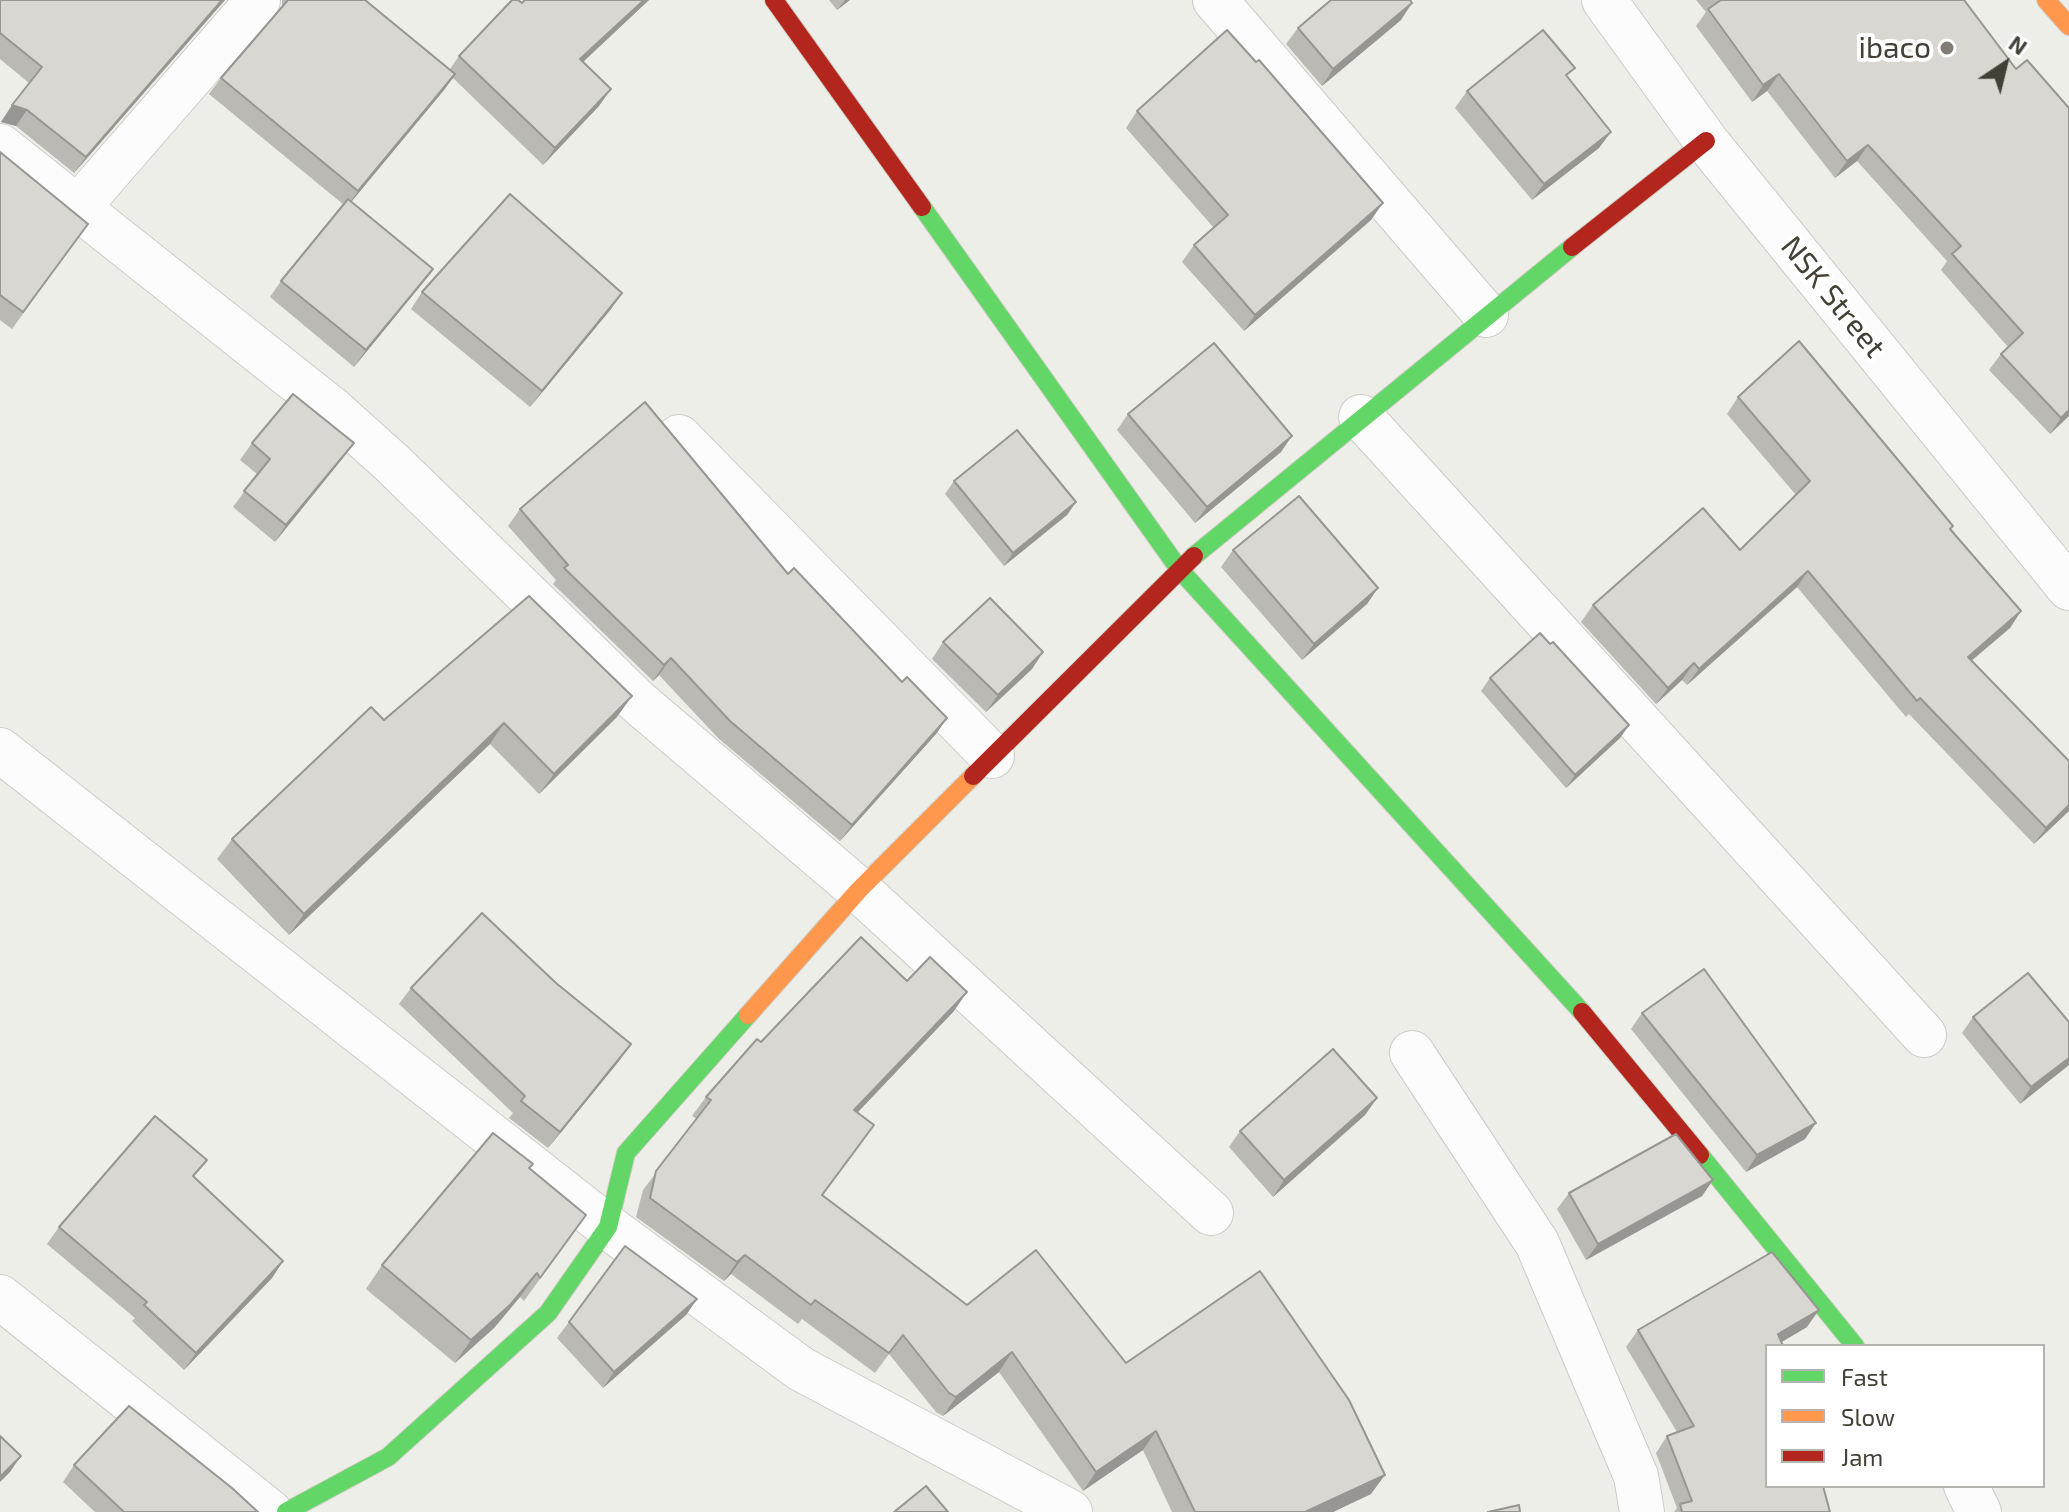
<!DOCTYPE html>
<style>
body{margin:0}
#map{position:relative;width:2069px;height:1512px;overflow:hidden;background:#eeeee9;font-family:"Exo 2",sans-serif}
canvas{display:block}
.legend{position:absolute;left:1765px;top:1344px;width:280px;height:144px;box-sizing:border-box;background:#fff;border:2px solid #b4b3af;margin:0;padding:10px 14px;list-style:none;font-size:24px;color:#434036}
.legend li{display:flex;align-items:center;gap:16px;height:40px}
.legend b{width:40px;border:2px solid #b4b3af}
.north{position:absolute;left:1965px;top:24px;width:80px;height:80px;-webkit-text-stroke:6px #fff;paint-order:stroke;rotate:35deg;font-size:22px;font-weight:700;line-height:32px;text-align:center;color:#434036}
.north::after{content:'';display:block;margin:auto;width:28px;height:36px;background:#434036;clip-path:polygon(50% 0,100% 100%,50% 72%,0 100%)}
</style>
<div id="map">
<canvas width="2069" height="1512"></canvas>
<ul class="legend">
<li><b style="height:10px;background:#63d668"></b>Fast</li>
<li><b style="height:10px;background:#ff974d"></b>Slow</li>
<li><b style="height:10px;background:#b3261e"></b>Jam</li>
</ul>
<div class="north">N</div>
</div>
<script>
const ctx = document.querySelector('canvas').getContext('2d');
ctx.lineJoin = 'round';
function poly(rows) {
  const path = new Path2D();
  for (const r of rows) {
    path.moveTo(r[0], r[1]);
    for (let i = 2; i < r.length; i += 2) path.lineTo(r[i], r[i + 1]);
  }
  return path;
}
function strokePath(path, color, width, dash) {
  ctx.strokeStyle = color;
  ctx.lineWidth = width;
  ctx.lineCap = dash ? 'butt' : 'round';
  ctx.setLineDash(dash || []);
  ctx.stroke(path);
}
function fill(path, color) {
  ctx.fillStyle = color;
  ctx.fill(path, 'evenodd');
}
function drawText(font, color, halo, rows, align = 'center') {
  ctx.font = font + ' "Exo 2",sans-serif';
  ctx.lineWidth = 8;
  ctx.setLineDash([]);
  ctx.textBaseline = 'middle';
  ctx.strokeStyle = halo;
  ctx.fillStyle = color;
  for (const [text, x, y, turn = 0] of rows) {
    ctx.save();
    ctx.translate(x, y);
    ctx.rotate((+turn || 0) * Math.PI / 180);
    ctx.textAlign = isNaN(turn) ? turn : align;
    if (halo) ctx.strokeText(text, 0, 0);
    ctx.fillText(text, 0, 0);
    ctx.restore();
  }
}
const street = poly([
 [1215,0,1486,315],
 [1604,0,1706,141,2069,588],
 [0,146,333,410,392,463,638,702,859,890,1211,1213],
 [79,206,258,0],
 [1361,417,1924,1035],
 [679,437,992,756],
 [0,750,608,1227,801,1369,1070,1512],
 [1412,1053,1537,1243,1636,1476,1642,1512],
 [0,1297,270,1512],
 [1966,1486,1979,1512]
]);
const fast = poly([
 [922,207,1179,569,1582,1012],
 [1194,556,1572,247],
 [1700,1155,1855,1346],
 [286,1512,388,1457,548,1313,608,1227,626,1153,748,1015]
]);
const slow = poly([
 [2046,0,2069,26],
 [748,1015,859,890,973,776]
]);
const jam = poly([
 [774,0,922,207],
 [1572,247,1706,141],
 [973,776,1194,556],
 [1582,1012,1700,1155]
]);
strokePath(street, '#cccbc7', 46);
strokePath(fast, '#cecdc2', 20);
strokePath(slow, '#cecdc2', 20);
strokePath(jam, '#cecdc2', 20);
strokePath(street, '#fcfcfc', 44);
strokePath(fast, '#63d668', 18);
strokePath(slow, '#ff974d', 18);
strokePath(jam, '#b3261e', 18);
fill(poly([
 [0,0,225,0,74,173,16,126,1,122,29,83,0,59],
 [282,0,365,0,450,69,459,56,525,0,649,0,583,62,599,106,543,165,453,78,444,90,351,202,421,285,354,367,270,297,281,281,344,205,209,94,221,78,281,8,282,6],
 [829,0,850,0,837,10],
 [1696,0,1964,0,2016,69,2069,108,2069,416,2050,434,1989,370,2001,354,2008,347,1941,270,1947,261,1857,161,1835,178,1767,91,1752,102,1696,26,1706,12],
 [1401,20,1322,86,1286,44,1298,28],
 [1467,91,1599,148,1532,200,1455,108],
 [1137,111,1371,220,1244,331,1182,262,1194,245,1214,228,1126,128],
 [0,152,88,224,12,329,0,320],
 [422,292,622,293,611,309,530,407,411,309],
 [1738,397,1951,530,2021,611,2010,628,1972,660,2069,811,2034,844,1909,714,1906,717,1797,587,1687,685,1682,680,1656,704,1581,622,1593,605,1740,550,1796,495,1727,414],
 [1128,414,1281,452,1195,523,1117,430],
 [252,443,342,459,275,542,233,507,257,474,240,460],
 [954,481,1076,502,1067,515,1004,566,945,494],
 [520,509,788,574,902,682,947,718,936,734,840,841,718,738,659,675,653,681,553,584,556,580,508,526],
 [1233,550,1378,588,1367,604,1302,660,1221,567],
 [943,642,1043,652,1032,669,986,712,932,659],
 [1490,678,1629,725,1620,738,1566,788,1481,691],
 [617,717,539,794,490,744,289,935,217,859,232,839,384,720],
 [907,981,954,1011,857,1112,861,1144,823,1195,967,1305,1126,1363,1371,1494,1333,1512,1172,1512,1143,1450,1083,1491,999,1372,943,1416,936,1412,889,1354,875,1373,802,1319,798,1324,731,1274,724,1281,636,1217,643,1190,697,1119,692,1116,706,1097,761,1042],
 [556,983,631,1044,619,1061,548,1148,509,1118,513,1113,399,1004,411,988],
 [1642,1013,1805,1139,1746,1172,1631,1029],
 [1973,1017,2069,1065,2020,1104,1962,1033],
 [1377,1098,1365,1115,1273,1197,1229,1147,1240,1131],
 [530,1168,586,1215,524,1301,520,1297,494,1328,455,1363,366,1289,382,1265],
 [195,1178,283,1261,272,1278,184,1370,132,1321,135,1318,47,1244,59,1227],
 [1713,1180,1702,1196,1586,1260,1557,1209,1569,1193],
 [697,1299,686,1315,603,1388,557,1338,569,1322],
 [1807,1327,1781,1342,1830,1512,1674,1512,1677,1508,1656,1453,1667,1436,1677,1432,1626,1347,1638,1330],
 [74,1465,258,1512,95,1512,63,1482]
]), '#bab9b4');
fill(poly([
 [222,0,225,0,74,173,86,157],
 [644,0,649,0,568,76,580,59],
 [845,0,850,0,837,10],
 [1412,3,1401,20,1322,86,1333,69],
 [455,74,444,90,347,207,358,191],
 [1779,74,1767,91,1752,102,1763,85],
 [611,89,599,106,543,165,555,148],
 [12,105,27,110,16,126,1,122],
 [1611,132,1599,148,1532,200,1544,184],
 [1868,145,1857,161,1835,178,1847,161],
 [1383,203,1371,220,1244,331,1255,315],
 [433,269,421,285,354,367,366,350],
 [622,293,611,309,530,407,542,391],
 [2069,410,2069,416,2050,434,2061,418],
 [1292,436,1281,452,1195,523,1207,507],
 [354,443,342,459,275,542,286,525],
 [1076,502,1067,515,1004,566,1013,553],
 [1808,571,1797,587,1687,685,1699,669],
 [1378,588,1367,604,1302,660,1314,644],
 [2021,611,2010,628,1957,673,1968,657],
 [1043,652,1032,669,986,712,998,695],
 [671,658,659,675,653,681,664,665],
 [1694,663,1682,680,1656,704,1668,688],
 [632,696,617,717,539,794,554,774],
 [947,718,936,734,840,841,852,825],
 [504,723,490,744,289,935,304,914],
 [1629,725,1620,738,1566,788,1575,775],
 [2069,805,2069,811,2034,844,2046,828],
 [967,992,954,1011,841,1130,854,1110],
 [631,1044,619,1061,548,1148,560,1132],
 [2069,1058,2069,1065,2020,1104,2031,1087],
 [1377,1098,1365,1115,1273,1197,1284,1180],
 [1816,1123,1805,1139,1746,1172,1757,1155],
 [1713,1180,1702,1196,1586,1260,1598,1244],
 [745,1255,731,1274,724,1281,737,1262],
 [283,1261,272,1278,184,1370,196,1353],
 [537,1273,520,1297,494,1328,455,1363,471,1340],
 [697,1299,686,1315,603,1388,614,1372],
 [1819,1310,1807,1327,1775,1346,1778,1334],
 [1012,1352,999,1372,943,1416,956,1397],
 [1156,1431,1143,1450,1083,1491,1096,1472],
 [21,1456,10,1472,0,1482,0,1477],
 [1385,1475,1371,1494,1333,1512,1305,1512]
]), '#979692');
const building = poly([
 [0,0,222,0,86,157,27,110,12,105,42,67,0,33,0,0],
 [288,0,365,0,455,74,358,191,221,78,288,0],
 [512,0,518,0,522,3,525,0,644,0,580,59,611,89,555,148,459,56,512,0],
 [1331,0,1410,0,1412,3,1333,69,1298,28,1331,0],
 [1721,0,1964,0,2016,69,2027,60,2069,108,2069,410,2061,418,2001,354,2023,333,1952,254,1961,246,1868,145,1847,161,1779,74,1763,85,1708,9,1721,0],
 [1227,30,1256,62,1259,60,1383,203,1255,315,1194,245,1228,215,1137,111,1227,30],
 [1543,30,1575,68,1566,75,1611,132,1544,184,1467,91,1543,30],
 [0,152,88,224,23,312,0,295,0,152],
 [510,194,622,293,542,391,422,292,510,194],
 [348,199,433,269,366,350,281,281,348,199],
 [1799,341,1953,526,1950,529,2021,611,1968,657,2069,761,2069,805,2046,828,1920,698,1917,701,1808,571,1699,669,1694,663,1668,688,1593,605,1703,508,1740,550,1810,481,1738,397,1799,341],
 [1214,343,1292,436,1207,507,1128,414,1214,343],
 [293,394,354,443,286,525,244,491,270,459,252,443,293,394],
 [645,402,788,574,794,568,902,682,907,677,947,718,852,825,730,721,671,658,664,665,564,568,568,565,520,509,645,402],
 [1017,430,1076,502,1013,553,954,481,1017,430],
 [1299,496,1378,588,1314,644,1233,550,1299,496],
 [529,596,632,696,554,774,504,723,304,914,232,839,371,707,384,720,529,596],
 [990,598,1043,652,998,695,943,642,990,598],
 [1540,633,1550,644,1553,642,1629,725,1575,775,1490,678,1540,633],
 [482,913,556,983,631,1044,560,1132,521,1101,525,1096,411,988,482,913],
 [861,937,907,981,930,957,967,992,854,1110,874,1125,822,1195,967,1305,1036,1250,1126,1363,1260,1271,1349,1400,1385,1475,1305,1512,1195,1512,1156,1431,1096,1472,1012,1352,956,1397,949,1393,903,1335,889,1353,815,1300,811,1305,745,1255,737,1262,650,1198,656,1171,711,1100,706,1097,757,1039,761,1042,861,937],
 [1704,969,1816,1123,1757,1155,1642,1013,1704,969],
 [2028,973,2069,1022,2069,1058,2031,1087,1973,1017,2028,973],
 [1333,1049,1377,1098,1284,1180,1240,1131,1333,1049],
 [155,1116,207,1160,193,1176,283,1261,196,1353,144,1305,147,1302,59,1227,155,1116],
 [493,1133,533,1164,529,1168,586,1215,540,1278,537,1273,510,1305,471,1340,382,1265,493,1133],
 [1676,1134,1713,1180,1598,1244,1569,1193,1676,1134],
 [625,1246,697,1299,614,1372,569,1322,625,1246],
 [1772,1252,1819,1310,1778,1334,1783,1346,1767,1346,1767,1486,1823,1486,1830,1512,1682,1512,1680,1504,1692,1501,1667,1436,1694,1426,1638,1330,1772,1252],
 [129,1406,232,1488,258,1512,124,1512,74,1465,129,1406],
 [0,1436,21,1456,0,1477,0,1436],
 [926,1486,948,1512,894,1512,926,1486],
 [1519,1505,1520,1512,1488,1512,1519,1505]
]);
fill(building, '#d8d7d1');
strokePath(building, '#979692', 2);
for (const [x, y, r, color] of [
 [1947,48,8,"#7f7d75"]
]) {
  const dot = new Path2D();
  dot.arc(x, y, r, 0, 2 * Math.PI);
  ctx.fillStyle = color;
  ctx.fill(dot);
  strokePath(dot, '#fff', 3);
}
drawText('30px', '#434036', '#fff', [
 ["ibaco",1931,48]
], 'right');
drawText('30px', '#434036', '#fff', [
 ["NSK Street",1833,297,51]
]);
</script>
